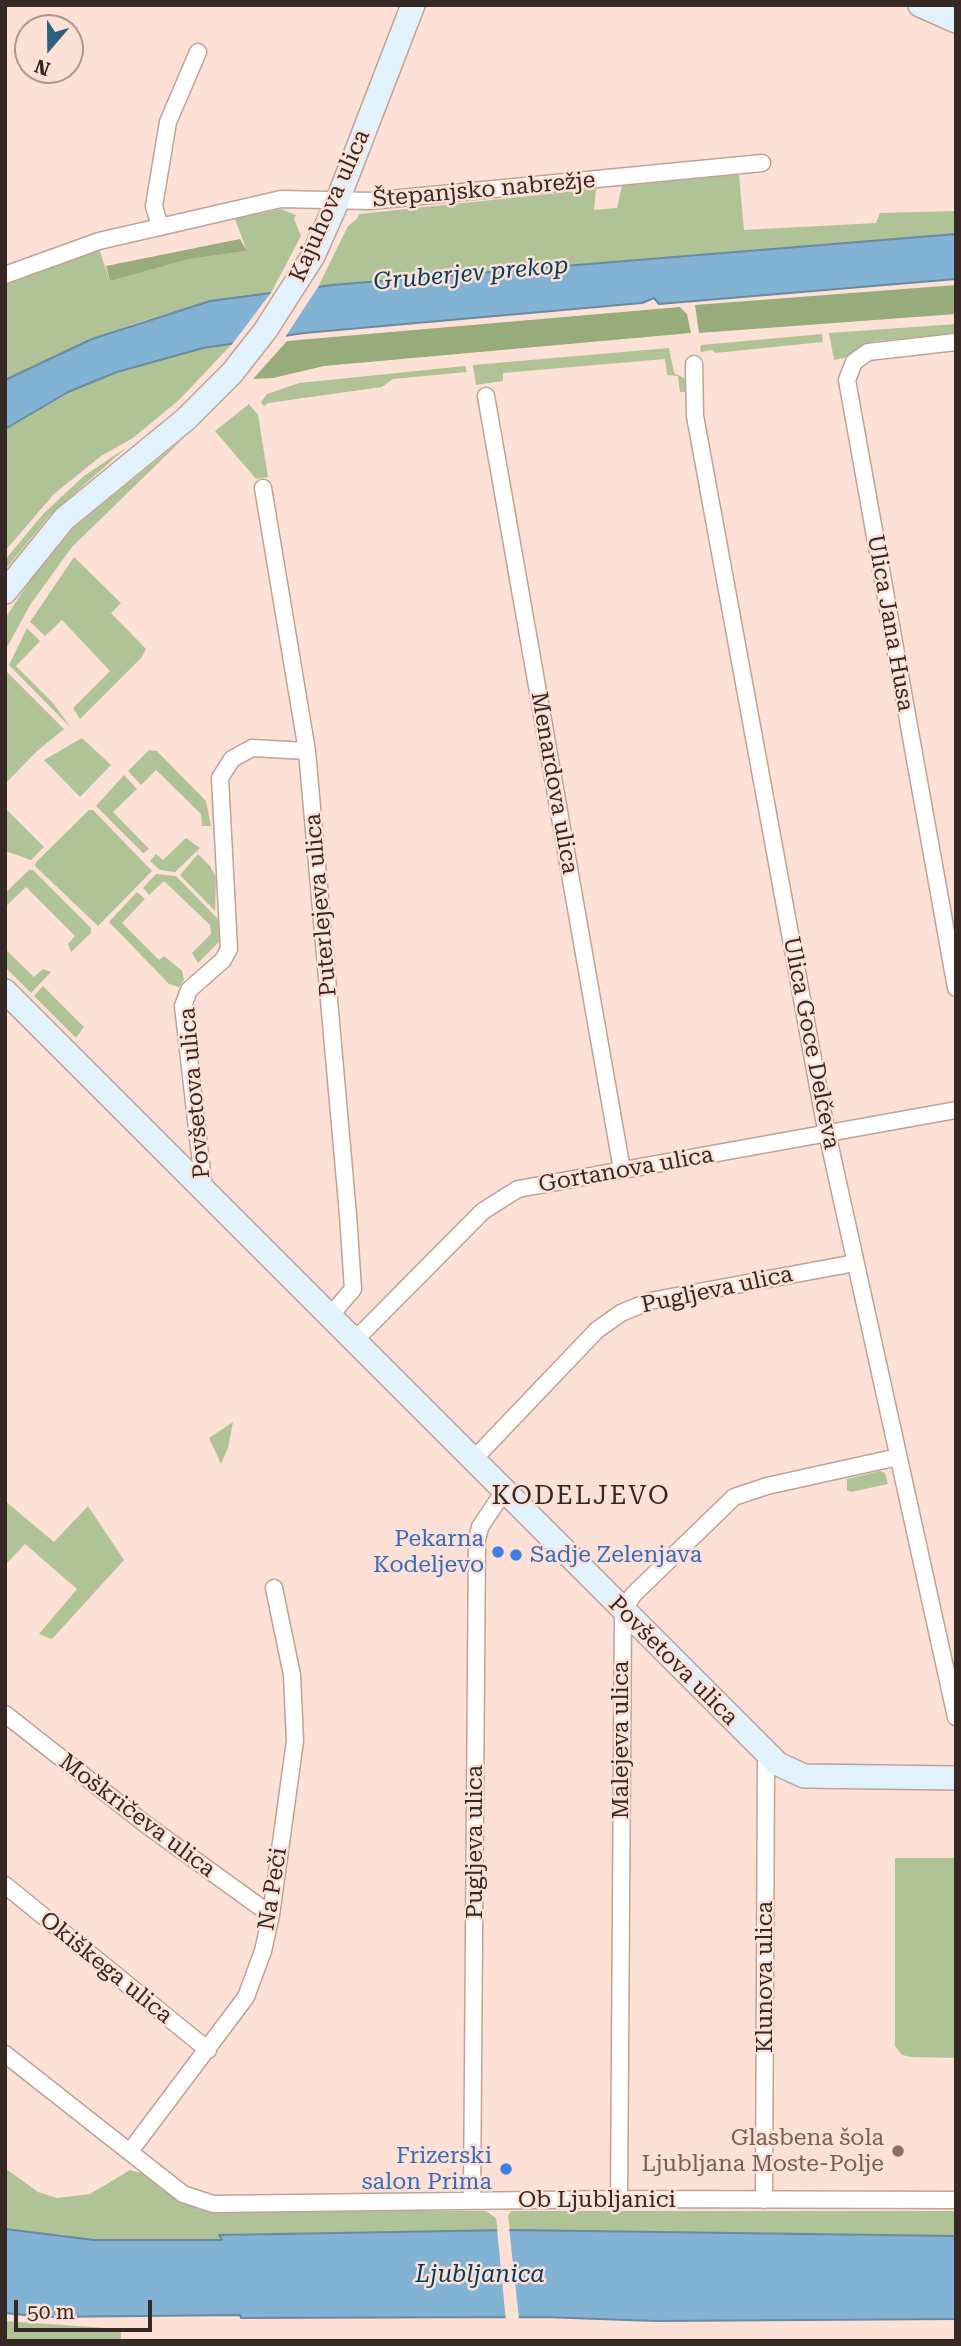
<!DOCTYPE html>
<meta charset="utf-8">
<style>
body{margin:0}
#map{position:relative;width:961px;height:2346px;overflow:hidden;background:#fde1d7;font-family:"Roboto Serif",serif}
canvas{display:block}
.frame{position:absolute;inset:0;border:7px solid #362925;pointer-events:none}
.north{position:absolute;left:14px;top:14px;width:70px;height:70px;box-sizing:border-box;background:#fde1d7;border:2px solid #ad9790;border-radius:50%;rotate:200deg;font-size:19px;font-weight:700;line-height:28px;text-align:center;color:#362925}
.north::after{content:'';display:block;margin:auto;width:24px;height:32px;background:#2e607d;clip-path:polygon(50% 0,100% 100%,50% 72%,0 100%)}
.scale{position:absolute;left:14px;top:2300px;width:138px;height:32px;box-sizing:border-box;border:4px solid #362925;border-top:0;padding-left:9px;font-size:21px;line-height:24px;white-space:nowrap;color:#362925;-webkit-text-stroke:5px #fde1d7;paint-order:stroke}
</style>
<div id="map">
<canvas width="961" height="2346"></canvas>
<div class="frame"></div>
<div class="north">N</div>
<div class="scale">50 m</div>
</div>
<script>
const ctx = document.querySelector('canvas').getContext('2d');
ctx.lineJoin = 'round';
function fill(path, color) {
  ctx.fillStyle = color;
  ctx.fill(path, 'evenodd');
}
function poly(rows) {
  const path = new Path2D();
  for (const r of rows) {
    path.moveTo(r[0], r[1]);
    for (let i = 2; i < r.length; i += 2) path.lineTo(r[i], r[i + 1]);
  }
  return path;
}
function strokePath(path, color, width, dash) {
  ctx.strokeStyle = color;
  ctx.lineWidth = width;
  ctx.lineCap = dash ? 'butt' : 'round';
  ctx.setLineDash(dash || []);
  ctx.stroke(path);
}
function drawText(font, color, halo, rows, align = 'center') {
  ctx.font = font + ' "Roboto Serif",serif';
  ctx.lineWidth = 5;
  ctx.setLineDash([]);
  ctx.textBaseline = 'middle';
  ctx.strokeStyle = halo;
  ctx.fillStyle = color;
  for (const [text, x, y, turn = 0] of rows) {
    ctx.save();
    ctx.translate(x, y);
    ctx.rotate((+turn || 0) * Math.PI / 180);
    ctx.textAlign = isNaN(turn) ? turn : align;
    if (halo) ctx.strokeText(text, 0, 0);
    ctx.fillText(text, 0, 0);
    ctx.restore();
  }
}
fill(poly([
 [739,174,744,230,876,223,880,213,956,211,956,234,318,287,348,226,357,219,359,214,596,189,594,210,617,208,622,186],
 [281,209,296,215,294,219,301,236,271,293,210,301,143,321,92,339,5,380,5,285,99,249,110,281,190,259,247,251,235,219],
 [956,324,956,334,876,341,861,346,848,357,834,360,829,333],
 [822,334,823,342,715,353,712,350,701,352,700,348,701,345],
 [232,344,179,400,133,438,101,456,54,494,5,551,5,429,68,392,117,372,203,348],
 [669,348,674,373,686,379,687,392,680,392,678,376,667,375,665,359,503,373,503,381,476,385,473,365],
 [465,366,467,372,393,379,382,387,268,403,264,406,261,402,267,394,299,383],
 [249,404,258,415,268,477,256,479,215,431],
 [185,437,72,547,30,605,5,651,5,620,8,614,38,569,68,532],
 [127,447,49,516,5,570,5,560,44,513,84,476],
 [74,557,121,603,111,613,146,649,142,657,80,719,73,708,110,671,62,620,45,636,30,622],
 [27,628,40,641,16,666,53,703,71,728,9,665],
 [7,672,64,729,36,752,5,784],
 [82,738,111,765,80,797,44,760],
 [149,750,157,751,206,801,211,826,202,826,201,814,156,770,141,785,128,771],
 [124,775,137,789,113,812,149,849,143,853,96,806],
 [5,808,44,847,31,860,5,851],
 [89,810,93,810,152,871,98,926,35,866,36,862],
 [186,838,200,848,175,872,160,870,150,861,156,854,163,860],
 [198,854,210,866,216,877,215,911,180,875],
 [29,870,33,870,91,928,91,933,71,952,68,944,75,936,26,887,5,907,5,893],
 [156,874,176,876,220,921,220,941,198,963,192,953,211,934,210,925,164,881,149,895,143,888],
 [137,892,145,899,122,923,159,960,164,956,182,971,184,980,179,987,169,984,109,922],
 [5,949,34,977,43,969,51,972,31,993,5,967],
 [43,986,84,1027,76,1038,34,996],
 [233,1422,228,1448,221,1464,209,1438],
 [880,1471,885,1473,888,1484,851,1492,847,1490,847,1479],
 [5,1501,54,1542,88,1506,124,1560,52,1639,39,1634,77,1589,25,1544,5,1565],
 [895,1858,956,1858,956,2058,911,2057,902,2055,895,2046],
 [5,2168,38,2192,57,2198,90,2194,130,2170,144,2174,179,2200,200,2210,486,2211,496,2218,498,2231,219,2235,223,2240,94,2240,66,2238,65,2235,26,2234,5,2229],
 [511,2211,956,2211,956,2236,510,2230,508,2216],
 [5,2321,121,2329,121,2341,5,2341]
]), '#b0c396');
fill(poly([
 [240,239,247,251,190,259,110,281,106,266],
 [956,285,956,314,699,333,695,305],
 [680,307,687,314,691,333,324,366,273,378,253,379,287,341]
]), '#97ab7b');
const water = poly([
 [956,234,956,279,659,304,654,298,642,303,304,333,203,348,117,372,68,392,5,429,5,380,92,339,210,301,332,285,956,234],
 [5,2229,94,2240,222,2240,219,2235,510,2230,956,2236,956,2319,655,2321,543,2317,241,2318,240,2315,45,2317,5,2313,5,2229]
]);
fill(water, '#82b2d4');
strokePath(water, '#6b89a0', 2);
fill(poly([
 [320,284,284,339,230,347,273,290],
 [509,2227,519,2319,519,2323,506,2322,497,2228]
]), '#fde1d7');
const street = poly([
 [160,227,154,206,168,122,198,52],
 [5,275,99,241,281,199,370,201,762,163],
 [956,342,868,352,854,362,847,380,956,988],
 [694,364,695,416,824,1119,956,1717],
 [486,396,622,1170],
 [263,488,307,751,348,1215,353,1289,330,1316],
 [204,1190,183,1006,189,990,223,960,229,949,220,778,232,759,252,748,307,751],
 [354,1341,483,1211,518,1189,956,1110],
 [473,1460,597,1330,621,1313,650,1301,855,1263],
 [5,1714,148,1826,271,1915],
 [5,1885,208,2050],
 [5,2054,183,2194,213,2204,619,2199,956,2200],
 [131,2150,246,1997,263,1951,271,1915,295,1741,292,1675,274,1588],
 [619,2199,623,1611,633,1595,734,1497,767,1486,898,1457],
 [472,2200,477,1540,480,1527,504,1491],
 [764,2200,766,1754]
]);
const secondary = poly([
 [920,5,956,21],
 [5,592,64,519,186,419,232,373,265,331,313,256,337,202,413,5],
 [5,991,778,1764,804,1776,956,1778]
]);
strokePath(street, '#c2a195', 19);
strokePath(secondary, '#c2a195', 26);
strokePath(street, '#fff', 16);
strokePath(secondary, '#e1f2fd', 23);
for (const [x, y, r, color] of [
 [498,1552,7,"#3f7fe0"],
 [516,1555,7,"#3f7fe0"],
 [898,2151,7,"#8d6e63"],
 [506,2169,7,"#3f7fe0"]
]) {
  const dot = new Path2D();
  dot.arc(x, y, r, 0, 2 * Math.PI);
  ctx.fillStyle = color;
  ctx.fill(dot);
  strokePath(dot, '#fde1d7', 2.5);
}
drawText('23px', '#362925', '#fde1d7', [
 ["Štepanjsko nabrežje",484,190,-5],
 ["Kajuhova ulica",330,206,-66],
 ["Ulica Jana Husa",890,623,80],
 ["Menardova ulica",554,783,80],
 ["Puterlejeva ulica",321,905,-95],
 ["Ulica Goce Delčeva",811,1043,79],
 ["Povšetova ulica",195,1093,-95],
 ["Gortanova ulica",626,1170,-10],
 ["Pugljeva ulica",717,1290,-12],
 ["Povšetova ulica",673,1661,45],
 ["Malejeva ulica",621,1740,-90],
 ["Moškričeva ulica",137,1816,37],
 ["Pugljeva ulica",475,1842,-90],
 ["Na Peči",273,1889,-81],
 ["Okiškega ulica",106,1968,39],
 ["Klunova ulica",765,1977,-90],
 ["Ob Ljubljanici",597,2200]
]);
drawText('23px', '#366cbe', '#fde1d7', [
 ["Pekarna",484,1539],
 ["Kodeljevo",484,1565],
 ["Sadje Zelenjava",530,1555,"left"],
 ["Frizerski",492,2156],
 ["salon Prima",492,2182]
], 'right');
drawText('23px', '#785e54', '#fde1d7', [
 ["Glasbena šola",884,2138],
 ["Ljubljana Moste-Polje",884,2164]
], 'right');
drawText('italic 24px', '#003e5f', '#fde1d7', [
 ["Gruberjev prekop",471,274,-5],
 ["Ljubljanica",480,2275]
]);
ctx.letterSpacing = '2px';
drawText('26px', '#362925', '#fde1d7', [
 ["KODELJEVO",581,1496]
]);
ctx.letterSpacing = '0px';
</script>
